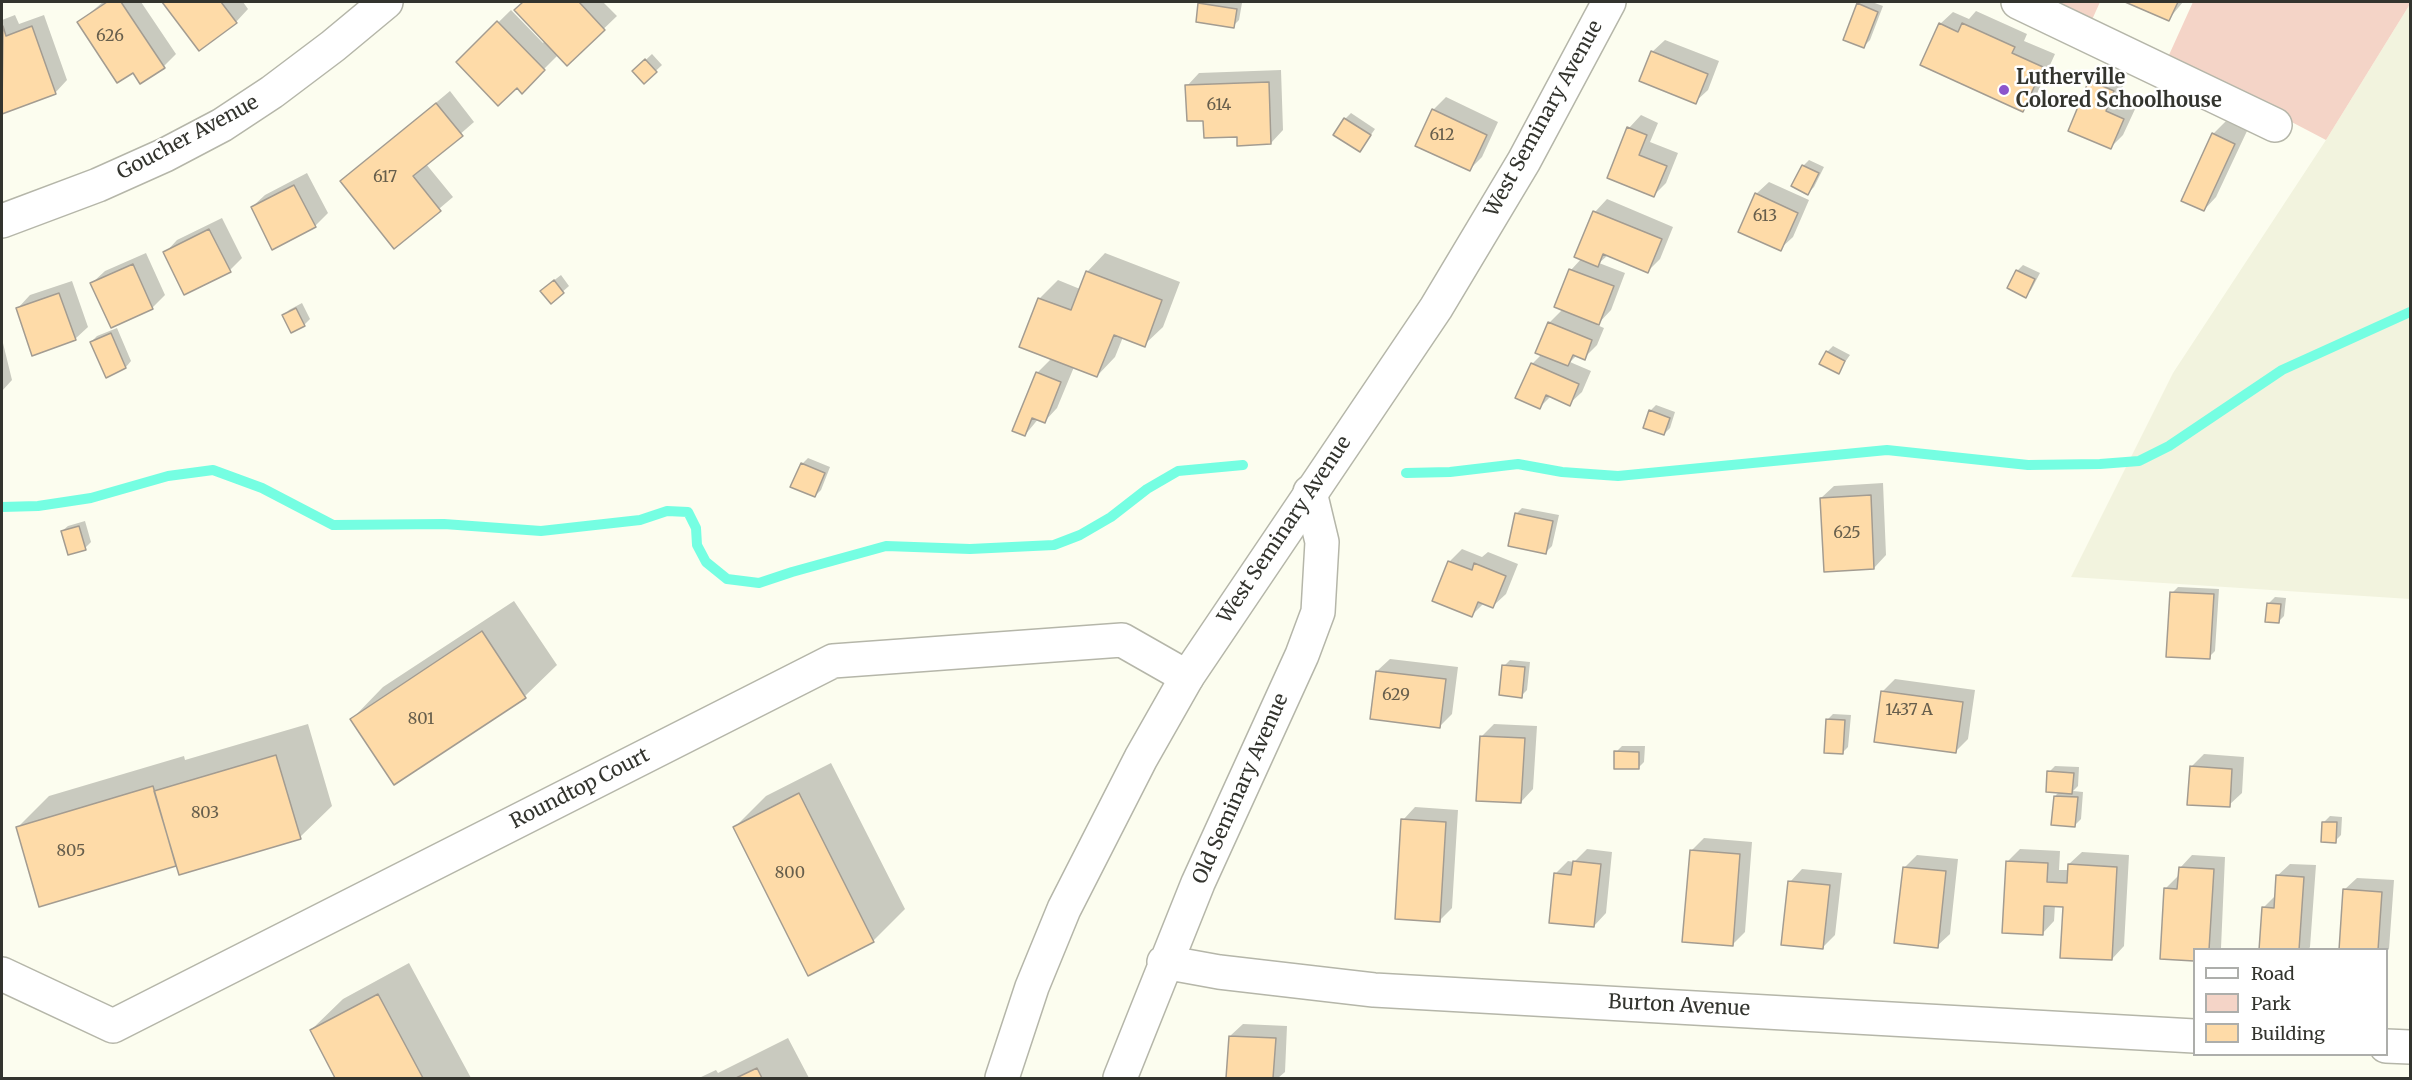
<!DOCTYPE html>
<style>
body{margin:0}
#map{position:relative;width:2412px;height:1080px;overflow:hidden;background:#fcfdef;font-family:Merriweather,serif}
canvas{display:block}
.frame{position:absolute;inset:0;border:3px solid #33342e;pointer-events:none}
.legend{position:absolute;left:2193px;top:948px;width:195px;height:108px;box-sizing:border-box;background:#fff;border:2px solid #adaeab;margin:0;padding:8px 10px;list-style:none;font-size:18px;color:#33342e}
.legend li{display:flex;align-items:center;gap:12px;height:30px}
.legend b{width:30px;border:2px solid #adaeab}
</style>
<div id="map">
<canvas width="2412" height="1080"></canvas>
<div class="frame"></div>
<ul class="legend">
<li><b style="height:8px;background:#fff"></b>Road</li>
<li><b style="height:16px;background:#f4d4c7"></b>Park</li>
<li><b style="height:16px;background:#fedba8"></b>Building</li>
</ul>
</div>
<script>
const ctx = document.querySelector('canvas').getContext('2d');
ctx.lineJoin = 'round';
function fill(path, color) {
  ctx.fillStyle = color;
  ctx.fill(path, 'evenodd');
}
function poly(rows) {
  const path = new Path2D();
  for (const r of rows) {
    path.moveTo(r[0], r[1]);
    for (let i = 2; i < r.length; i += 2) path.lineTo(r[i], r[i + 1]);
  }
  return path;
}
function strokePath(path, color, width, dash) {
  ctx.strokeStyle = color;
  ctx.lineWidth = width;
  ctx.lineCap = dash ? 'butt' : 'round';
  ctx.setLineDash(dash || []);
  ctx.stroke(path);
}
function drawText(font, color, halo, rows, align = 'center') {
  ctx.font = font + ' Merriweather,serif';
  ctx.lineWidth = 5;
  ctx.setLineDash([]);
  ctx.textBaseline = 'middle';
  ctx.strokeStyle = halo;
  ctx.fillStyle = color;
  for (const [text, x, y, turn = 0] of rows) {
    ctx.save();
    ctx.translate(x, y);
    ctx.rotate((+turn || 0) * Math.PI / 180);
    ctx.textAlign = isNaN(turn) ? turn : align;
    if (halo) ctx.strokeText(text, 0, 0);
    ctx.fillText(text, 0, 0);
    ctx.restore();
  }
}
fill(poly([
 [2410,4,2410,599,2071,577,2173,373,2326,140]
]), '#f2f3de');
fill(poly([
 [2048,2,2100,2,2091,22],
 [2193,2,2410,2,2410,4,2326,140,2242,96,2164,66]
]), '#f4d4c7');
fill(poly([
 [103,2,141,2,176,54,164,66,133,71,79,22],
 [164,2,243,2,248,9,236,22,199,49],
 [524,2,603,2,617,16,567,64,558,55,522,91,517,86,458,62,511,10,543,43,545,41,516,10],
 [1202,2,1242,3,1239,20,1233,26,1200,4],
 [1861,2,1872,2,1883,6,1870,40,1864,46,1858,4],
 [2129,2,2183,2,2168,20],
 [1976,11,2027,34,2024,41,2055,54,2035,98,2023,111,1940,24,1953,12,1969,19],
 [15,15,19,24,44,15,67,80,55,93,2,113,2,20],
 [1665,40,1719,61,1708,90,1695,102,1652,52],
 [652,54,662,65,644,82,634,71],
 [2103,69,2126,79,2117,99,2136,107,2123,135,2110,148,2091,81],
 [1281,70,1283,130,1271,143,1238,135,1205,119,1187,86,1199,73],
 [450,91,474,122,426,164,453,197,394,247,342,181],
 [1446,97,1498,122,1482,157,1470,169,1433,110],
 [1351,113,1375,129,1360,150,1345,119],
 [1641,115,1658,123,1650,142,1678,153,1666,183,1654,195,1629,128],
 [2226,121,2247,131,2216,197,2204,210,2213,134],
 [1809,160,1824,167,1814,187,1808,193,1803,166],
 [307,173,328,213,315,226,252,207,265,195],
 [1769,182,1809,200,1793,237,1780,249,1756,194],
 [1607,199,1673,227,1660,259,1648,271,1608,255,1599,263,1625,273,1611,310,1597,325,1604,328,1597,345,1584,358,1577,355,1570,362,1591,371,1582,392,1569,404,1551,396,1540,407,1532,364,1542,354,1549,323,1563,309,1556,307,1571,270,1582,258,1595,212],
 [222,218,242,258,230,270,165,253,177,240],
 [146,253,165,295,152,308,92,283,105,271],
 [1105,253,1180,282,1163,327,1144,345,1123,337,1115,357,1097,376,1074,367,1057,408,1045,421,1039,418,1025,435,1037,373,1052,358,1039,299,1058,280,1080,289,1087,272],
 [2023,265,2040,273,2031,290,2025,296,2009,288,2017,271],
 [561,275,569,286,551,302,548,285],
 [72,281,88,327,75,339,18,308,30,295],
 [302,303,310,319,304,325,291,331,284,316,289,310],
 [117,328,131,361,126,367,91,342,97,336],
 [2,339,12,380,2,391],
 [1833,346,1850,355,1838,372,1827,352],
 [1656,405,1675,412,1670,428,1664,434,1650,411],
 [808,458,830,467,821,490,815,496,802,464],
 [1883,483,1886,555,1874,568,1821,498,1834,486],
 [1522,508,1559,515,1552,546,1546,552,1516,514],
 [85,521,91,542,85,548,62,531,68,526],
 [1462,549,1482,557,1488,552,1518,564,1506,594,1493,606,1484,603,1472,615,1449,562],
 [2178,587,2219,589,2215,651,2209,657,2172,593],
 [2275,597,2286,598,2284,616,2278,622,2269,603],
 [514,601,557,665,525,696,395,783,352,719,383,687],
 [1390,659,1458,667,1452,714,1440,726,1377,671],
 [1510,660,1530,662,1527,690,1521,696,1504,666],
 [1895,679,1975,690,1968,739,1956,751,1882,692],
 [1833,714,1851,715,1848,747,1842,753,1827,720],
 [308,724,332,806,300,837,177,864,40,905,18,827,49,796,184,756,185,760],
 [1494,724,1537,726,1533,789,1521,802,1482,736],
 [1622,746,1645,746,1644,762,1638,768,1616,752],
 [2204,754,2244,757,2242,793,2229,805,2191,767],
 [831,763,905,909,873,941,808,974,735,827,766,796],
 [2055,766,2079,767,2078,786,2073,791,2083,792,2081,819,2075,825,2055,796,2060,791,2049,772],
 [1415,807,1458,810,1452,908,1440,920,1403,820],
 [2330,816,2342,817,2341,835,2335,841,2324,822],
 [1704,838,1752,842,1745,932,1732,945,1691,851],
 [1587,849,1612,852,1606,913,1594,926,1555,874,1568,861,1574,862],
 [2020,849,2060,851,2059,870,2069,870,2069,864,2082,852,2129,855,2124,946,2112,959,2064,905,2055,905,2054,921,2042,934,2008,861],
 [1917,855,1958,859,1950,934,1937,946,1904,868],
 [2192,855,2225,857,2221,948,2219,950,2194,950,2194,959,2162,958,2166,888,2178,876,2180,868],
 [2290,864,2316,865,2310,947,2308,950,2261,950,2264,907,2276,895,2277,876],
 [1802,869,1842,873,1835,935,1822,948,1790,882],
 [2357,878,2394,880,2389,949,2386,952,2386,950,2341,950,2344,890],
 [409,963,471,1078,337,1078,311,1030,343,999],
 [1243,1024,1287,1026,1285,1072,1278,1078,1228,1078,1230,1036],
 [788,1038,809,1078,699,1078,716,1070,718,1073]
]), '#0003');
strokePath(poly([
 [1406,473,1450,472,1518,464,1562,472,1618,476,1887,450,2028,465,2100,464,2139,461,2169,446,2282,370,2410,312],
 [2,507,38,506,91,498,168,476,213,470,262,488,333,525,444,524,541,531,640,520,667,511,688,512,696,528,697,545,706,562,727,579,759,583,792,572,886,546,970,549,1054,545,1080,535,1111,517,1147,489,1178,471,1243,465]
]), '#75fee2', 10);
const building = poly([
 [107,2,121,2,165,68,140,84,133,73,117,83,77,22,107,2],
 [162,2,221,2,237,23,199,51,162,2],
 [523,2,579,2,605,30,567,66,514,10,523,2],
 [2125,2,2178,2,2169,21,2125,2],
 [1198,3,1237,9,1234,28,1196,22,1198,3],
 [1857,3,1878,12,1864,48,1843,40,1857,3],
 [497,21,545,70,522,94,517,88,498,106,456,62,497,21],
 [1939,23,1958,32,1962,23,2015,47,2012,53,2043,67,2023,112,1920,65,1939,23],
 [3,26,6,36,32,26,56,94,2,114,3,26],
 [1651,51,1708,74,1696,104,1639,81,1651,51],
 [645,59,657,72,644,84,632,71,645,59],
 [2089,80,2114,91,2106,111,2124,119,2111,149,2068,131,2089,80],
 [1269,82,1271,144,1237,146,1237,137,1204,138,1203,121,1187,121,1185,85,1269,82],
 [436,103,463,136,413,176,441,211,394,249,340,181,436,103],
 [1432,109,1487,135,1470,171,1415,146,1432,109],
 [1344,118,1371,135,1360,152,1333,135,1344,118],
 [1627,127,1647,135,1639,155,1667,166,1654,197,1607,178,1627,127],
 [2212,133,2235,144,2204,211,2181,201,2212,133],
 [1802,165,1819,173,1808,195,1791,186,1802,165],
 [294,185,316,227,272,250,251,207,294,185],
 [1755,193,1798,213,1781,251,1738,232,1755,193],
 [1593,211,1662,239,1648,273,1603,254,1598,267,1574,257,1593,211],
 [209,229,231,272,184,295,163,252,209,229],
 [133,264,153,309,111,328,90,283,133,264],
 [1569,269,1614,286,1599,325,1554,307,1569,269],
 [2016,270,2035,279,2026,298,2007,288,2016,270],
 [1086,271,1162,300,1145,347,1114,335,1097,377,1019,347,1038,298,1071,310,1086,271],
 [554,280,564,293,551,304,540,291,554,280],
 [59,293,76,340,32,356,16,308,59,293],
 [296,308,305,326,291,333,282,315,296,308],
 [1548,322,1592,340,1585,360,1573,355,1568,366,1535,353,1548,322],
 [111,333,126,368,106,378,90,342,111,333],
 [1826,351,1845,361,1839,374,1819,364,1826,351],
 [1531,363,1579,384,1570,406,1546,395,1540,409,1515,398,1531,363],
 [1036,372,1061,382,1045,423,1032,418,1025,436,1012,431,1036,372],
 [1649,410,1670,418,1664,435,1643,428,1649,410],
 [801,463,825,473,815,497,790,487,801,463],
 [1871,495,1874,569,1824,572,1820,498,1871,495],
 [1515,513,1553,521,1546,554,1508,546,1515,513],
 [79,526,86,550,68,555,61,531,79,526],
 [1448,561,1472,570,1474,563,1506,576,1493,608,1478,602,1472,617,1432,601,1448,561],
 [2170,592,2214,594,2210,659,2166,657,2170,592],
 [2267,603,2281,604,2279,623,2265,622,2267,603],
 [482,631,526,698,394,785,350,719,482,631],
 [1502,665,1525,667,1522,698,1499,695,1502,665],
 [1376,671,1446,679,1440,728,1370,719,1376,671],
 [1881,691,1963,702,1956,753,1874,742,1881,691],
 [1826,719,1845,720,1843,754,1824,753,1826,719],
 [1480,736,1525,738,1521,803,1476,801,1480,736],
 [1614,751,1639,752,1639,769,1614,769,1614,751],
 [276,755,301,839,179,875,154,791,276,755],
 [2190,766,2232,769,2230,807,2187,805,2190,766],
 [2047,771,2074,773,2072,794,2046,792,2047,771],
 [153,786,176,866,39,907,16,827,153,786],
 [799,793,874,942,808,976,733,827,799,793],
 [2054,796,2078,797,2075,827,2051,825,2054,796],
 [1401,819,1446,822,1440,922,1395,919,1401,819],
 [2322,822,2337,822,2336,843,2321,842,2322,822],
 [1690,850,1740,854,1733,946,1682,942,1690,850],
 [1573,861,1601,864,1594,927,1549,923,1554,873,1571,875,1573,861],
 [2006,861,2048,863,2047,882,2067,883,2068,864,2117,867,2112,960,2060,958,2063,907,2044,906,2043,935,2002,933,2006,861],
 [1903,867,1946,871,1938,948,1894,943,1903,867],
 [2179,867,2214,869,2209,950,2194,950,2194,961,2160,959,2164,888,2177,889,2179,867],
 [2276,875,2304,877,2299,950,2259,950,2262,907,2274,908,2276,875],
 [1788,881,1830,885,1823,949,1781,945,1788,881],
 [2343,889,2382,892,2378,950,2339,950,2343,889],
 [378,994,423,1078,335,1078,310,1030,378,994],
 [1229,1036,1276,1038,1273,1078,1226,1078,1229,1036],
 [757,1068,762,1078,736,1078,757,1068]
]);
fill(building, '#fedba8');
strokePath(building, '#a39c91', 1.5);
const minor = poly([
 [2018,2,2275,125],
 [2,221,98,185,165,155,222,125,272,92,333,46,386,2],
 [1164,962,1219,972,1374,990,2194,1036],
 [2,974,113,1026,833,661,1122,640,1187,677],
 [2386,1046,2410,1047],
 [1120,1078,1198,883,1302,655,1318,612,1322,542,1310,492]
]);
const secondary = poly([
 [1002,1078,1032,987,1064,909,1141,758,1187,677,1436,308,1524,161,1609,2]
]);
strokePath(minor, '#b5b6a9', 36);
strokePath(secondary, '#b5b6a9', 36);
strokePath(minor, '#fff', 33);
strokePath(secondary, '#fff', 33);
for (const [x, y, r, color] of [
 [2004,90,6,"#8b55cc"]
]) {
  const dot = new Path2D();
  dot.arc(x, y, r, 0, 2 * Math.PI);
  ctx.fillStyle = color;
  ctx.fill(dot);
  strokePath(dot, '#fff', 2);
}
drawText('16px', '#665e4c', null, [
 ["626",110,36],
 ["614",1219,105],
 ["612",1442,135],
 ["617",385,177],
 ["613",1765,216],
 ["625",1847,533],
 ["629",1396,695],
 ["1437 A",1909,710],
 ["801",421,719],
 ["803",205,813],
 ["805",71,851],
 ["800",790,873]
]);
drawText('bold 20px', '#33342e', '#fff', [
 ["Lutherville",2016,78],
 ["Colored Schoolhouse",2016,101]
], 'left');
drawText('20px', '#33342e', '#fff', [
 ["West Seminary Avenue",1544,119,-61],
 ["Goucher Avenue",188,138,-28],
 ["West Seminary Avenue",1285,530,-56],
 ["Roundtop Court",580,789,-27],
 ["Old Seminary Avenue",1241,789,-66],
 ["Burton Avenue",1679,1006,3]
]);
</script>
